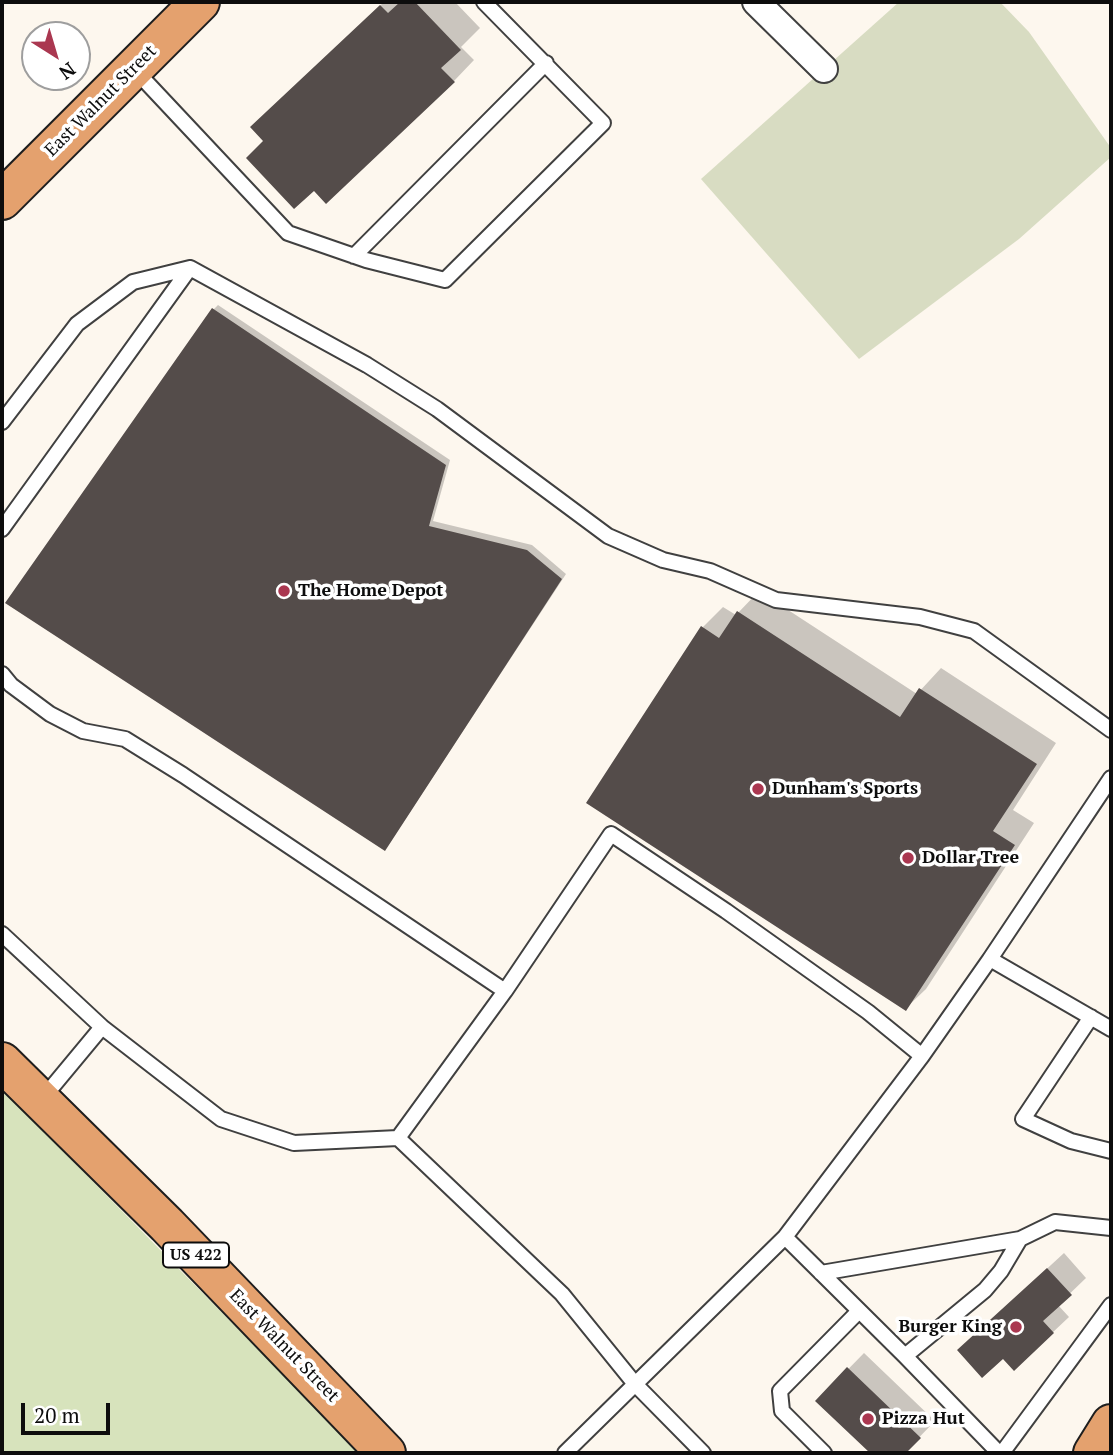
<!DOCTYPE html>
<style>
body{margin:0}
#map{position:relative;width:1113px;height:1455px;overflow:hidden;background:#fdf7ee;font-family:"PT Serif",serif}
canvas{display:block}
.frame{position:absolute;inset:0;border:4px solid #0d0d0d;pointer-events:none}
.north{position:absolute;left:21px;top:21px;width:70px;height:70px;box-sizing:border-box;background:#fff;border:2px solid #9e9e9e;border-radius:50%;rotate:143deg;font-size:19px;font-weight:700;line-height:28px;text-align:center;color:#0d0d0d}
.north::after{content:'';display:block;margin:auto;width:24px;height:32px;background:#aa3750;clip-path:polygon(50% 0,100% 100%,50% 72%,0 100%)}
.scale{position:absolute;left:21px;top:1403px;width:89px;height:32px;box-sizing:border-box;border:4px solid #0d0d0d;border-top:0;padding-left:9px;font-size:21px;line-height:24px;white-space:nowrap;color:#0d0d0d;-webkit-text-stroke:5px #fff;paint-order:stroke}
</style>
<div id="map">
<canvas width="1113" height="1455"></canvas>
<div class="frame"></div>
<div class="north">N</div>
<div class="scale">20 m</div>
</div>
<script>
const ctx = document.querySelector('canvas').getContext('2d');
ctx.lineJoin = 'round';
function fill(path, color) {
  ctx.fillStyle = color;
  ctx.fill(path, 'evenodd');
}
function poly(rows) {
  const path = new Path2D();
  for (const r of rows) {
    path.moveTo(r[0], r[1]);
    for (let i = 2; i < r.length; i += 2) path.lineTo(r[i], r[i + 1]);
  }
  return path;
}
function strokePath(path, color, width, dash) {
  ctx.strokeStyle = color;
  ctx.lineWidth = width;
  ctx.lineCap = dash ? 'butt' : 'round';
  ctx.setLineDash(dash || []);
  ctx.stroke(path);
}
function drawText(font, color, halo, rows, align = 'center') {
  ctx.font = font + ' "PT Serif",serif';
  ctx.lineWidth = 7;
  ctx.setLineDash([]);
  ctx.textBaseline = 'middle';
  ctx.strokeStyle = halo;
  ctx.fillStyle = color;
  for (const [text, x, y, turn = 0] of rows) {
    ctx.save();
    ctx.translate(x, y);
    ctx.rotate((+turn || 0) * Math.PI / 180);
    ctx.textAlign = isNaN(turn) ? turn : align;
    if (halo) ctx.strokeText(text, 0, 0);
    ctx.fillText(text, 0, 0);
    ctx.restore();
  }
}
fill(poly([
 [2,1089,360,1453,2,1453]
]), '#d7e3bc');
fill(poly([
 [899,2,1000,2,1029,32,1111,148,1111,157,1019,239,859,359,701,179]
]), '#d8dcc2');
fill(poly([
 [384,2,455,2,480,28,461,47,474,60,454,81,265,141,273,107],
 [218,305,450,460,433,521,532,545,566,574,389,844,213,310],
 [759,591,917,694,941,668,1056,743,1013,810,1034,823,926,989,905,1009,703,627,723,607,736,615],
 [1064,1253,1086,1278,1058,1305,1069,1317,1014,1369,1003,1356,975,1335],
 [864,1353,935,1421,904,1453,872,1453,817,1401]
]), '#0003');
fill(poly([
 [400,2,415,2,461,50,441,68,455,82,326,204,314,191,294,209,246,158,263,141,250,127,380,5,388,13],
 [212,308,446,465,429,526,527,550,562,579,385,851,5,603],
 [737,611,900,717,919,688,1037,764,993,831,1015,845,906,1011,586,803,701,626,719,638],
 [1047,1268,1072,1295,1043,1321,1054,1333,1014,1371,1003,1359,982,1378,957,1350],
 [847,1367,921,1438,906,1453,870,1453,815,1401]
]), '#544c4a');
const service = poly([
 [134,69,288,233,366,260,445,280,603,123,484,2],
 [354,256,546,63],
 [2,422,77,324,133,282,190,268],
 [2,529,190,268,367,365,437,409,608,536,663,560,710,571,776,600,920,617,974,631,1111,730],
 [2,674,11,685,50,714,83,731,125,739,183,775,505,991,611,834,726,911,868,1012,922,1056],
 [2,934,102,1027,221,1119,294,1143,398,1138],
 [990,959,1111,778],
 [505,991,398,1138,562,1294,635,1384,703,1453],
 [1091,1017,1023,1119,1071,1141,1111,1151],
 [43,1098,102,1027],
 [785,1237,905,1356,999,1453],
 [821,1273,1020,1239,1055,1222,1111,1228],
 [905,1356,985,1290,1001,1271,1020,1239],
 [565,1453,785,1237,922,1056,990,959,1111,1029],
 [824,1453,782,1411,780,1391,859,1311],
 [1002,1453,1111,1305]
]);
const minor = poly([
 [756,2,824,69]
]);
const trunk = poly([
 [2,200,200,2],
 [2,1062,167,1225,386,1453],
 [1093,1453,1111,1424]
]);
strokePath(service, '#404040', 18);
strokePath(minor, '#404040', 30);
strokePath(trunk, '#1e1e1e', 42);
strokePath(service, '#fff', 14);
strokePath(minor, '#fff', 26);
strokePath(trunk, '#e4a16e', 38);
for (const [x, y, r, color] of [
 [284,591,7,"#aa3750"],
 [758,789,7,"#aa3750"],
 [908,858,7,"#aa3750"],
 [1016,1327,7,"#aa3750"],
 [868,1419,7,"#aa3750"]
]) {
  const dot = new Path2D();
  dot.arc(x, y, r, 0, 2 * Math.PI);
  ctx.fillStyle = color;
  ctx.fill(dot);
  strokePath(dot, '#fff', 2.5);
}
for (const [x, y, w] of [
 [196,1255,66]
]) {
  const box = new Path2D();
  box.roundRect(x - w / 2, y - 12.5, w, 25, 5);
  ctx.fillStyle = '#fff';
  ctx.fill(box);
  strokePath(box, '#0d0d0d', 2);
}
drawText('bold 16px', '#0d0d0d', null, [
 ["US 422",196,1255]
]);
drawText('18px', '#0d0d0d', '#fff', [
 ["East Walnut Street",101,101,-45],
 ["East Walnut Street",284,1346,46]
]);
drawText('bold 18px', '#0d0d0d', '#fff', [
 ["The Home Depot",298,591],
 ["Dunham's Sports",772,789],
 ["Dollar Tree",922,858],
 ["Burger King",1002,1327,"right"],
 ["Pizza Hut",882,1419]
], 'left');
</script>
